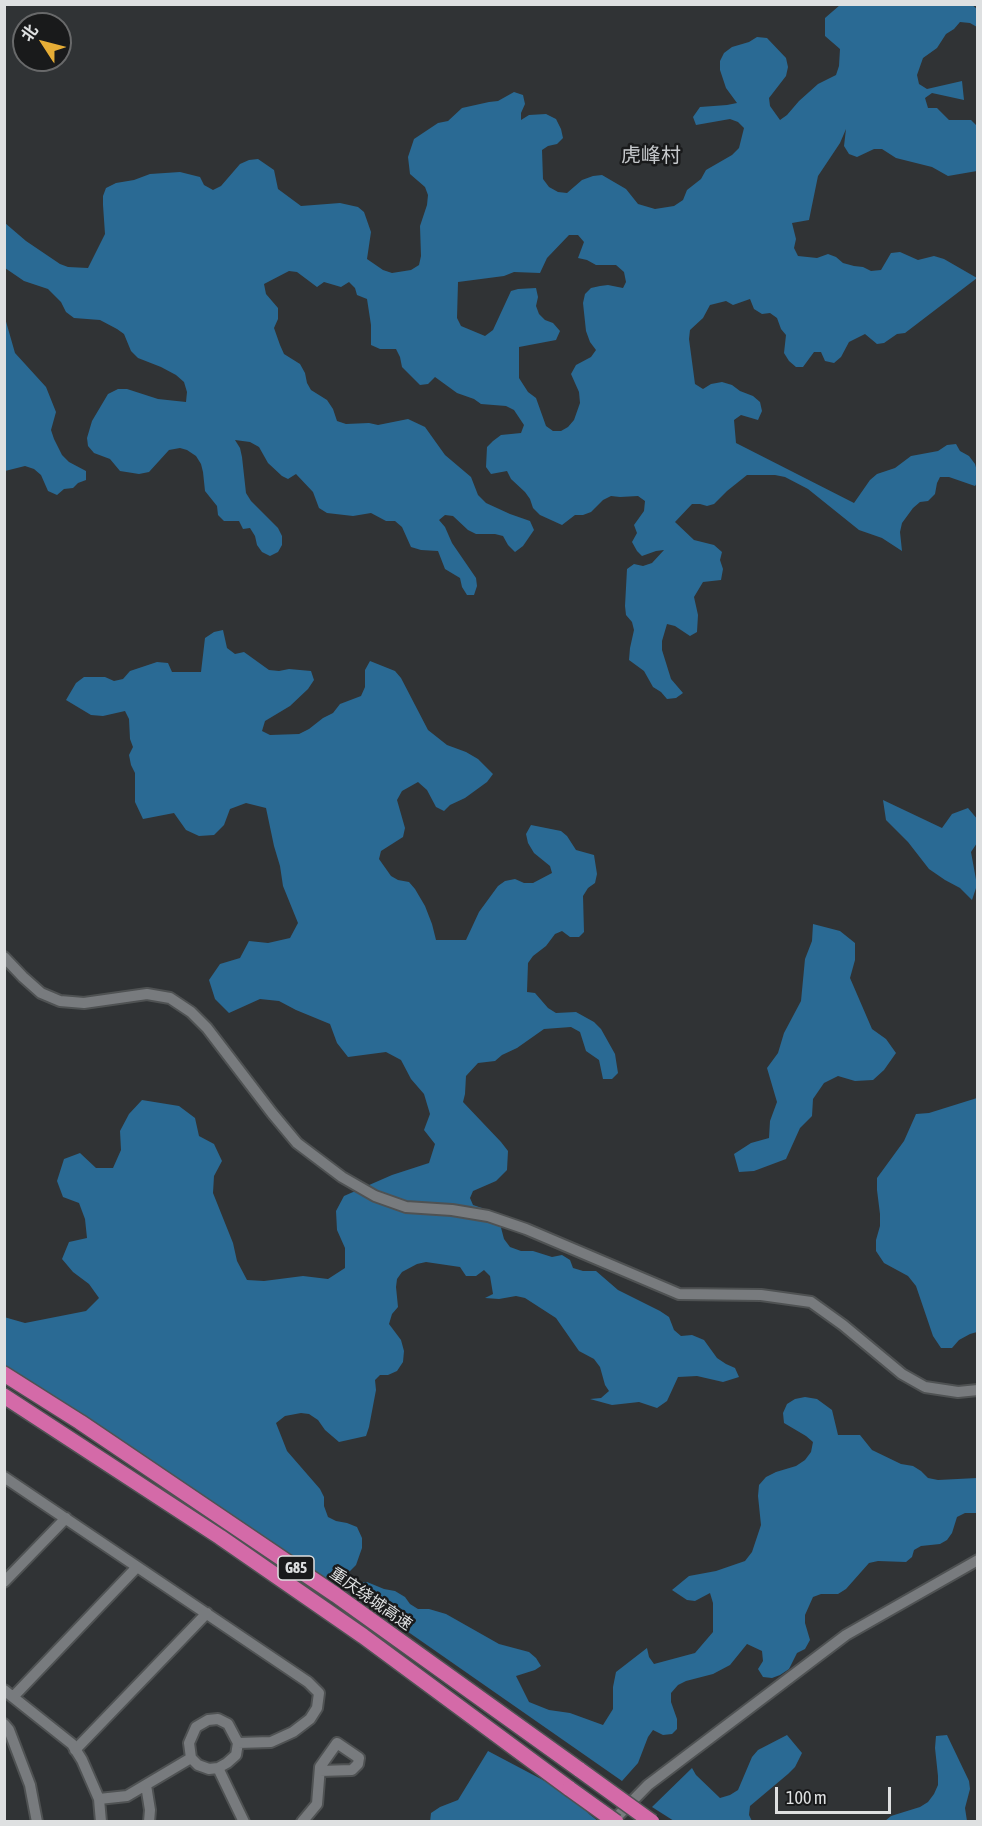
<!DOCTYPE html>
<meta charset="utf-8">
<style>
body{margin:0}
#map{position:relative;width:982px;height:1826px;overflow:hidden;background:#303335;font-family:"Asap Condensed","Noto Sans SC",sans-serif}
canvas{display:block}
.frame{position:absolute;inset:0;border:6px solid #dee0e1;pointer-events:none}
.north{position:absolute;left:12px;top:12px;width:60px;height:60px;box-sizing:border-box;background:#191a1b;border:2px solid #68696a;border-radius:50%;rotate:306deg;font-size:16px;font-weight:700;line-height:24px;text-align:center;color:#dee0e1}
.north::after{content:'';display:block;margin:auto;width:21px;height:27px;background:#e6ad36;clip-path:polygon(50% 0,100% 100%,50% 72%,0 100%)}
.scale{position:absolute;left:775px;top:1787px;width:116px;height:27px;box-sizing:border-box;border:3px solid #dee0e1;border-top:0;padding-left:8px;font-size:18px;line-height:21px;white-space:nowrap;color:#dee0e1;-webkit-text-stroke:4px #191a1b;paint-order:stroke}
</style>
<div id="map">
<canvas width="982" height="1826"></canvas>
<div class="frame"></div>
<div class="north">北</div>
<div class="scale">100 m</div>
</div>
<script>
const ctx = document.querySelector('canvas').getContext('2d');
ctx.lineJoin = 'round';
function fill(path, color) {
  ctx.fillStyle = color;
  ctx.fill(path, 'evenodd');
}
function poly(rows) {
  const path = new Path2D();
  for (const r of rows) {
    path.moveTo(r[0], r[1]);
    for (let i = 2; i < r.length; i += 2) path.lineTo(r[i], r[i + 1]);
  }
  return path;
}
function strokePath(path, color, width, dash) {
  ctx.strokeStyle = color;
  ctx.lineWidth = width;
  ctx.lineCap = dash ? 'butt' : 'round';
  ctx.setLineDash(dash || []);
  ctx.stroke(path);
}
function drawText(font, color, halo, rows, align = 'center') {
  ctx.font = font + ' "Asap Condensed","Noto Sans SC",sans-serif';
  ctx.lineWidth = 5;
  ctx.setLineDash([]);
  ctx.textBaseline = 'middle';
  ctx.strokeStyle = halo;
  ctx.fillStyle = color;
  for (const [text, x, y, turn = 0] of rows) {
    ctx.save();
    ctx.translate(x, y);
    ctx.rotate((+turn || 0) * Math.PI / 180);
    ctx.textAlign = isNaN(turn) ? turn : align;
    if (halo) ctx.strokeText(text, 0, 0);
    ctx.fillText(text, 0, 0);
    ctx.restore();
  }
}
fill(poly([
 [971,4,977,9,977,27,970,23,960,22,954,29,946,34,937,48,923,58,917,75,919,84,927,89,962,81,964,100,932,93,925,98,928,108,937,108,949,120,971,120,977,126,977,171,948,176,932,167,896,158,882,149,874,149,857,157,849,154,844,146,846,129,840,143,818,176,809,220,792,223,796,239,794,248,798,256,817,258,828,254,836,257,843,263,854,266,863,267,871,271,881,270,891,253,900,252,918,260,934,256,944,259,977,278,905,333,897,334,884,343,877,344,865,334,849,342,841,357,834,363,825,361,821,352,814,352,803,367,796,367,789,361,784,353,786,335,781,329,777,318,770,313,762,314,754,309,750,299,733,305,726,301,710,305,703,318,690,330,689,339,695,384,703,389,711,384,722,382,732,385,740,391,753,396,760,402,762,411,758,420,741,415,734,420,736,443,854,503,870,480,877,474,895,468,911,456,938,451,947,445,956,444,960,451,969,456,975,464,977,471,977,483,975,486,949,477,940,477,937,483,935,494,928,501,920,502,913,508,902,523,900,532,902,551,882,538,859,530,808,489,785,477,775,475,747,475,727,491,714,504,707,506,700,504,692,504,675,522,694,540,714,545,722,552,720,560,723,569,721,580,703,582,694,597,698,615,697,632,690,636,675,626,667,624,662,641,662,650,671,679,683,693,676,698,667,699,661,692,653,687,644,671,629,660,630,648,634,630,632,622,626,615,625,606,627,569,634,564,643,566,652,563,664,550,656,551,642,556,637,551,632,542,637,533,634,525,644,511,645,501,638,496,620,497,611,496,603,500,591,512,583,515,575,515,562,525,540,515,533,508,530,499,525,492,511,479,507,471,491,474,486,467,487,447,493,441,501,435,521,433,524,425,514,410,506,406,481,404,474,399,457,393,435,377,428,384,420,385,402,367,400,357,396,349,380,349,371,345,371,325,367,299,357,295,355,288,349,282,341,287,324,282,317,287,297,272,289,271,264,284,266,294,278,308,278,319,274,328,280,345,284,354,300,364,305,373,307,383,311,390,327,400,333,409,337,421,346,424,369,423,378,425,408,419,425,427,445,455,471,477,478,495,486,503,510,514,530,521,534,530,523,546,515,552,508,545,503,536,495,534,476,534,468,530,453,516,445,515,439,520,445,527,452,543,476,578,477,586,474,595,467,595,462,587,460,578,445,569,438,551,421,550,411,547,402,527,395,521,386,521,371,513,353,516,327,513,319,508,313,492,296,474,288,479,282,476,268,463,259,447,250,442,235,440,240,448,242,457,246,493,251,501,278,528,282,536,282,545,278,552,270,556,262,552,257,545,255,536,250,528,243,529,239,521,224,521,218,515,217,506,205,491,203,472,201,464,196,456,187,450,180,448,169,450,149,472,139,474,120,471,110,459,94,453,88,446,87,438,92,421,108,394,118,389,127,389,158,399,186,402,187,392,184,382,176,375,161,367,138,358,131,351,124,334,117,329,100,320,74,318,66,312,61,302,48,289,24,281,5,268,5,223,26,241,60,264,68,267,88,268,105,234,103,205,103,196,106,188,116,183,134,180,150,174,180,172,200,177,204,185,213,190,221,186,240,164,249,160,258,159,274,170,278,189,301,206,340,203,358,207,364,212,371,232,367,259,383,270,392,273,411,270,419,265,421,256,420,226,427,205,428,195,425,187,410,174,408,157,414,139,438,123,448,121,462,108,489,102,498,101,514,92,523,95,525,104,521,113,521,120,529,115,546,114,556,119,561,129,563,138,557,144,548,146,542,150,543,179,549,187,558,192,567,193,582,180,593,176,602,175,626,189,638,204,655,209,674,206,683,200,687,190,701,179,706,170,732,155,739,148,744,128,738,122,730,119,696,125,693,117,700,107,727,105,737,103,726,88,720,70,720,61,724,53,732,47,749,42,757,37,767,38,786,58,788,67,786,76,769,98,770,106,780,120,787,115,799,101,818,84,836,75,839,66,840,49,825,36,825,18,840,5],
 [569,235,578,235,584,242,578,258,587,260,596,265,616,265,624,272,626,282,623,288,608,285,600,286,591,288,585,294,583,303,586,331,590,342,596,350,591,357,576,365,571,374,579,392,580,403,574,420,568,427,561,431,553,431,546,426,536,398,528,392,519,378,519,347,556,340,560,331,553,323,545,320,539,314,536,306,538,297,536,288,518,289,511,291,493,330,485,336,461,326,457,318,458,282,504,276,514,272,540,273,547,258],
 [5,318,15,353,46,387,56,412,51,430,54,439,62,455,69,462,86,471,86,480,78,483,73,488,64,489,57,495,48,491,41,475,34,469,25,466,5,471],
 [223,630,227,648,235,654,244,652,269,670,279,671,289,669,311,671,314,680,308,689,290,706,265,721,262,731,270,735,299,734,309,729,323,718,333,713,340,704,361,696,365,687,365,670,370,661,395,671,401,678,428,730,447,745,466,752,478,759,493,774,487,782,465,798,450,805,444,811,436,807,427,790,418,782,402,791,397,800,405,828,403,837,381,851,379,859,391,876,398,880,409,882,415,889,425,906,432,924,436,940,466,940,479,912,498,886,505,881,515,879,524,883,533,883,552,873,550,866,534,853,528,843,526,834,531,825,561,831,567,836,576,850,594,855,597,874,595,883,588,888,583,896,584,932,579,937,570,937,562,931,555,934,546,946,533,956,528,963,527,992,535,993,548,1008,556,1013,576,1012,594,1022,601,1029,615,1054,618,1073,612,1079,603,1079,599,1060,586,1051,580,1032,571,1027,544,1029,517,1048,502,1055,495,1061,478,1063,466,1076,465,1094,463,1102,501,1142,508,1151,507,1170,496,1181,473,1191,470,1198,473,1205,482,1208,499,1220,504,1239,510,1247,521,1251,533,1251,552,1257,562,1255,570,1260,573,1268,583,1271,596,1271,618,1290,660,1311,669,1317,674,1330,681,1336,692,1335,704,1340,717,1358,726,1364,735,1368,739,1377,723,1382,697,1376,678,1377,667,1401,657,1408,639,1402,612,1405,590,1399,601,1398,609,1391,605,1385,600,1367,594,1359,579,1351,556,1318,525,1298,516,1296,499,1299,485,1298,493,1294,490,1276,484,1270,476,1276,466,1276,460,1267,426,1262,417,1264,402,1272,397,1279,396,1287,398,1307,392,1314,389,1324,401,1340,404,1351,403,1362,397,1371,388,1375,380,1375,375,1380,376,1390,369,1427,366,1436,339,1442,325,1430,318,1420,309,1414,301,1413,285,1416,276,1423,287,1451,320,1489,324,1497,324,1506,328,1517,336,1521,347,1523,357,1527,362,1538,362,1548,356,1565,350,1571,324,1581,5,1369,4,1317,25,1323,86,1311,99,1298,89,1284,73,1272,62,1259,69,1242,87,1238,85,1219,79,1203,63,1197,57,1181,64,1159,80,1153,96,1168,113,1168,121,1150,120,1131,129,1114,142,1100,179,1106,195,1118,199,1136,214,1144,222,1161,214,1176,213,1193,233,1243,237,1261,247,1280,264,1281,303,1276,328,1279,345,1268,345,1248,337,1230,336,1211,344,1196,392,1175,429,1163,435,1144,424,1130,430,1114,424,1094,411,1079,401,1060,386,1052,348,1057,337,1043,330,1024,296,1010,279,1001,260,999,229,1013,215,999,209,980,220,964,240,958,249,941,268,943,290,938,298,923,283,886,280,866,274,846,266,808,246,803,230,809,224,825,214,835,199,836,186,830,174,813,143,819,135,802,135,773,131,765,129,755,133,747,130,739,129,719,125,711,103,716,91,715,66,700,76,683,84,677,105,677,114,681,123,679,130,671,157,662,168,663,172,672,201,672,205,638,214,632],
 [883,800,942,828,952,814,968,808,978,820,977,843,971,852,977,885,972,900,960,888,945,880,929,869,908,842,886,820],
 [813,924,840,931,855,943,855,960,850,978,872,1029,886,1039,896,1053,884,1070,873,1080,855,1081,838,1076,824,1083,813,1099,812,1116,800,1128,786,1159,754,1171,739,1172,734,1154,751,1143,769,1138,770,1121,777,1102,767,1068,778,1053,784,1033,801,1001,805,959,812,941],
 [977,1098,977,1332,970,1334,959,1340,952,1348,941,1348,933,1336,916,1286,908,1276,884,1263,876,1251,876,1240,880,1226,880,1214,877,1190,877,1178,904,1141,916,1114,929,1113],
 [805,1397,817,1399,832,1410,838,1435,860,1435,872,1450,901,1464,913,1466,921,1471,928,1478,938,1480,977,1478,977,1513,965,1513,957,1517,952,1533,947,1540,940,1544,921,1546,914,1550,912,1557,906,1562,878,1561,869,1563,846,1589,838,1594,821,1594,813,1597,805,1615,805,1623,810,1640,805,1649,797,1653,789,1669,780,1675,772,1678,763,1677,758,1669,763,1661,762,1651,747,1644,730,1665,713,1674,686,1681,678,1685,671,1693,671,1702,677,1719,677,1729,672,1734,663,1735,653,1730,648,1737,638,1763,622,1781,348,1590,358,1583,367,1582,384,1589,395,1591,405,1597,410,1604,418,1609,429,1609,446,1614,499,1644,529,1652,536,1658,541,1666,535,1670,516,1676,529,1702,549,1710,570,1713,603,1725,613,1709,613,1687,616,1672,647,1648,649,1657,654,1664,695,1653,713,1632,713,1603,710,1593,695,1601,687,1600,672,1590,689,1576,716,1571,745,1561,752,1552,761,1525,758,1496,759,1485,766,1477,776,1472,796,1466,805,1460,811,1452,813,1442,806,1436,784,1423,783,1413,787,1404,795,1399],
 [787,1735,802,1753,795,1767,788,1774,750,1806,749,1815,752,1821,674,1821,652,1807,692,1768,696,1775,720,1798,730,1795,738,1790,752,1757,758,1750],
 [947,1735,969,1781,970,1789,965,1808,967,1821,885,1821,891,1816,920,1807,928,1802,934,1794,938,1785,938,1776,935,1748,936,1736],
 [488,1751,577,1798,589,1814,598,1821,430,1822,431,1813,440,1807,458,1800]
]), '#2a6a94');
const minor = poly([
 [4,957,23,977,41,993,60,1001,84,1003,147,994,170,998,191,1012,207,1028,272,1113,297,1143,342,1177,375,1196,406,1207,452,1210,488,1216,526,1229,679,1294,761,1295,811,1302,843,1325,902,1374,925,1387,958,1392,978,1390],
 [4,1477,308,1682,319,1693,317,1708,310,1719,293,1732,271,1742,238,1743],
 [4,1582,66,1518],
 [4,1690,72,1744,82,1760,99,1799,101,1822],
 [13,1697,137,1567],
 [4,1724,9,1730,30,1785,37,1822],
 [75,1750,207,1613],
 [218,1768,244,1822],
 [146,1785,150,1810,149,1822],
 [99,1799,127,1796,191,1758,198,1765,209,1769,218,1768,227,1763,236,1755,238,1743,228,1724,218,1719,208,1720,196,1727,189,1743,191,1758],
 [302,1822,317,1804,320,1767,337,1743,359,1758,358,1764,352,1770,320,1771],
 [612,1822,648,1785,846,1635,978,1560]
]);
const highway = poly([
 [4,1374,80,1422,336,1595,580,1770],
 [4,1396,220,1537,363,1636,570,1789]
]);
strokePath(minor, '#4f5253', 14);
strokePath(highway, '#4f5253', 18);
strokePath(minor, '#787b7e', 10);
strokePath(highway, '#d46aa8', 15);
const highwayBridge = poly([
 [580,1770,652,1822],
 [570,1789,616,1822]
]);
strokePath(highwayBridge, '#4f5253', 18, []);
strokePath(highwayBridge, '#d46aa8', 15);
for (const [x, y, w] of [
 [296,1568,36]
]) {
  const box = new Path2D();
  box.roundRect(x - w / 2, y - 12, w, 24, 4.5);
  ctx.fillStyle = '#191a1b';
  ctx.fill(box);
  strokePath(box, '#dee0e1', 1.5);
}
drawText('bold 15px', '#dee0e1', null, [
 ["G85",296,1568]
]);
drawText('16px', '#dee0e1', '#191a1b', [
 ["重庆绕城高速",371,1599,35]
]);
drawText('20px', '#c5c8cb', '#191a1b', [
 ["虎峰村",651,156]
]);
</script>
